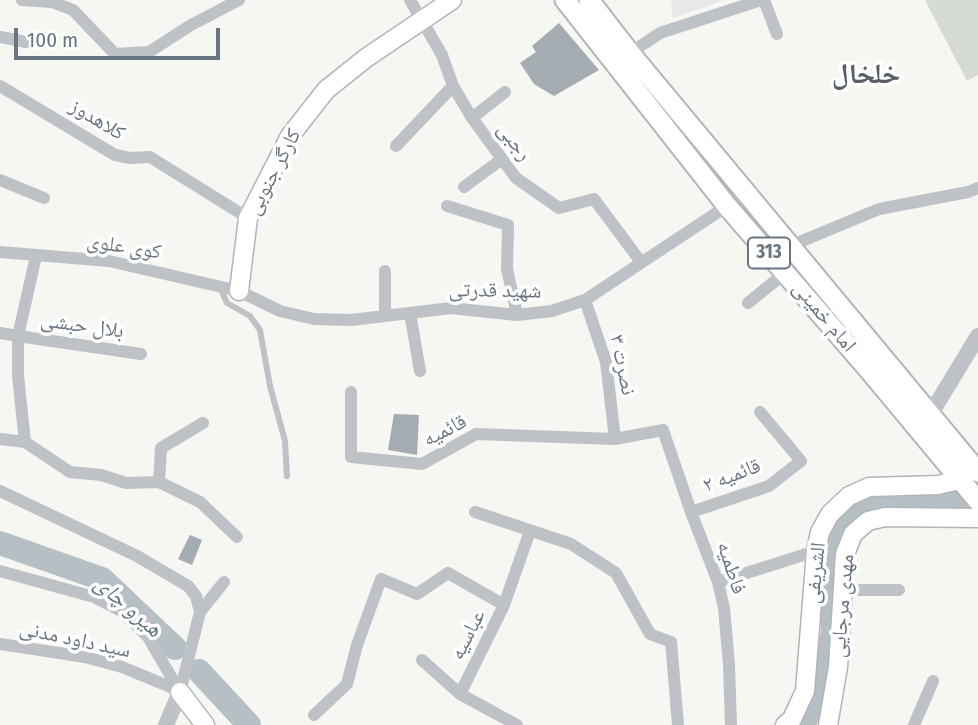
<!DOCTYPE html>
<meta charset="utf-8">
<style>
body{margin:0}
#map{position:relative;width:978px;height:725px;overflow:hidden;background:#f6f6f3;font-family:"Fira Sans Condensed",sans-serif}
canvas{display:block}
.scale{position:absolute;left:14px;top:28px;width:206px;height:32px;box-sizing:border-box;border:4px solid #697581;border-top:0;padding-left:9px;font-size:21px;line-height:24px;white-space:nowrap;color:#697581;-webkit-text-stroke:5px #fff;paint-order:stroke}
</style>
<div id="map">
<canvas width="978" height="725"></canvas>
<div class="scale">100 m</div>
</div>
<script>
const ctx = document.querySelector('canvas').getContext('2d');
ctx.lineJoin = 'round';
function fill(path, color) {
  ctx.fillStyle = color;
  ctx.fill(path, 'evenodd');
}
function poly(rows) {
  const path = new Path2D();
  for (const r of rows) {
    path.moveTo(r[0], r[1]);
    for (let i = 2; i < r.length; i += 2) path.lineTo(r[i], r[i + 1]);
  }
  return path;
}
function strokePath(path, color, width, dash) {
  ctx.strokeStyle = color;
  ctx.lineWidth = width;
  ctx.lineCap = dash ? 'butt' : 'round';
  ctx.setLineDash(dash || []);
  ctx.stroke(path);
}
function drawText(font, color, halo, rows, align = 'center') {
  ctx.font = font + ' "Fira Sans Condensed","Noto Naskh Arabic",sans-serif';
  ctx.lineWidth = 7;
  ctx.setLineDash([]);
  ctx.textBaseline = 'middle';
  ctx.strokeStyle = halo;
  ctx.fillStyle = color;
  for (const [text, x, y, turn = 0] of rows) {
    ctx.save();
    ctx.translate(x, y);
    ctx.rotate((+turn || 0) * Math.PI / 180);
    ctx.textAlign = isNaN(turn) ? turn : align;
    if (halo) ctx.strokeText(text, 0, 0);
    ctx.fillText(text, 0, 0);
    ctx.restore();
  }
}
fill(poly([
 [671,0,724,0,673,18]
]), '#e7e8e7');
fill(poly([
 [925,0,978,0,978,75,967,81]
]), '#d5dad3');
strokePath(poly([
 [0,543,102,579,175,648],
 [199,671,249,725],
 [804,725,833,634,831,563,852,515,888,500,962,503]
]), '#b6c0c4', 24);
fill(poly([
 [559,23,599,70,554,96,534,84,520,63,536,52,532,46],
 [394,414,419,415,417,455,388,450],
 [190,535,202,540,192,565,178,559]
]), '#a4abb1');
const secondary = poly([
 [239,291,248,218,290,136,326,90,366,58,452,0],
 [180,692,205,725],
 [785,725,792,719,805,691,816,551,820,532,830,514,849,496,869,487,938,485,959,480],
 [828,725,838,667,845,554,853,534,868,521,885,517,978,518]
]);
const primary = poly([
 [565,0,727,206,869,370,978,501],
 [589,0,630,53,978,472]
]);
strokePath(secondary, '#b1b5b9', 21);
strokePath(primary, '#b2b5b9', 23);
strokePath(poly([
 [220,287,227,303,250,316,260,330,270,386,285,441,287,476]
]), '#bec1c5', 6);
strokePath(poly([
 [22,0,52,2,73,10,115,54,149,52,191,25,239,0],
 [410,0,442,55,453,86,472,118,516,178,559,208,594,199,641,262],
 [764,0,777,34],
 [0,37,26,42],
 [630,53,660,33,761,0],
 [0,86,115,155,130,158,150,157,248,218],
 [472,118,505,92],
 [396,146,453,86],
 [0,180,44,198],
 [464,187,502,159],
 [447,206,508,225,507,269,517,315],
 [790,246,879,209,968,192,978,188],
 [0,252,109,261,239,291,280,311,314,319,351,320,451,308,517,315,552,311,585,300,727,206],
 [385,271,385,316],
 [585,300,606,362,615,439],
 [748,303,786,272],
 [410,313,420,371],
 [0,333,18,336,36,256],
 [351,392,351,457,422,464,476,434,615,439,663,430,691,512,718,582,724,608,729,665,731,725],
 [0,439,25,442,18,376,18,336,141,354],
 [25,442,70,472,101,475,126,483,159,482,200,502,237,537],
 [159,482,161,448,203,423],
 [0,491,137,556,188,586,196,596,200,612],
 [475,512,571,544,616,573,650,634,671,642,678,725],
 [691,512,769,486,801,461,760,412],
 [0,571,94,597,121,611,148,637,180,692],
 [718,582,816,551],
 [843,590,899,590],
 [0,644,85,657,122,667,180,691],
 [422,660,460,694],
 [180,692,200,612,224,582],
 [314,715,347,684,357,645,381,579,417,594,448,573,504,605],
 [517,725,460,694,504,605,530,531],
 [914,725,933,681]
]), '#bec1c5', 12);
strokePath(poly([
 [930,415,978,336],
 [166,725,180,692]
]), '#bec1c5', 16);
strokePath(secondary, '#fff', 18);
strokePath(primary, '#fff', 19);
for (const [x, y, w] of [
 [769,253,42]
]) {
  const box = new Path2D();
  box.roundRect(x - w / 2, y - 15.5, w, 31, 5);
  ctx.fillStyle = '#fff';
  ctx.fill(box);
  strokePath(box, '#697581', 2);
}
drawText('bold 19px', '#697581', null, [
 ["313",769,253]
]);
drawText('21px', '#697581', '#fff', [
 ["کلاهدوز",97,120,31],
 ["رجبی",514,142,53],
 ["کارگر جنوبی",274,172,-62],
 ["کوی علوی",124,247,9],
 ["شهید قدرتی",495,291,1],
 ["امام خمینی",824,317,50],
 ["بلال حبشی",82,326,8],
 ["نصرت ۳",622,365,78],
 ["قائمیه",445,431,-27],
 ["قائمیه ۲",732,476,-21],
 ["فاطمیه",731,568,72],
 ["الشریفی",816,573,-84],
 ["مهدی مرجایی",843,606,-85],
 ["عباسیه",468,635,-63],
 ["سید داود مدنی",75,640,12]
]);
drawText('italic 23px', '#64767d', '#fff', [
 ["هیرو چای",128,607,41]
]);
drawText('bold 28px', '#565f67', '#fff', [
 ["خلخال",866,75]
]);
</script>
